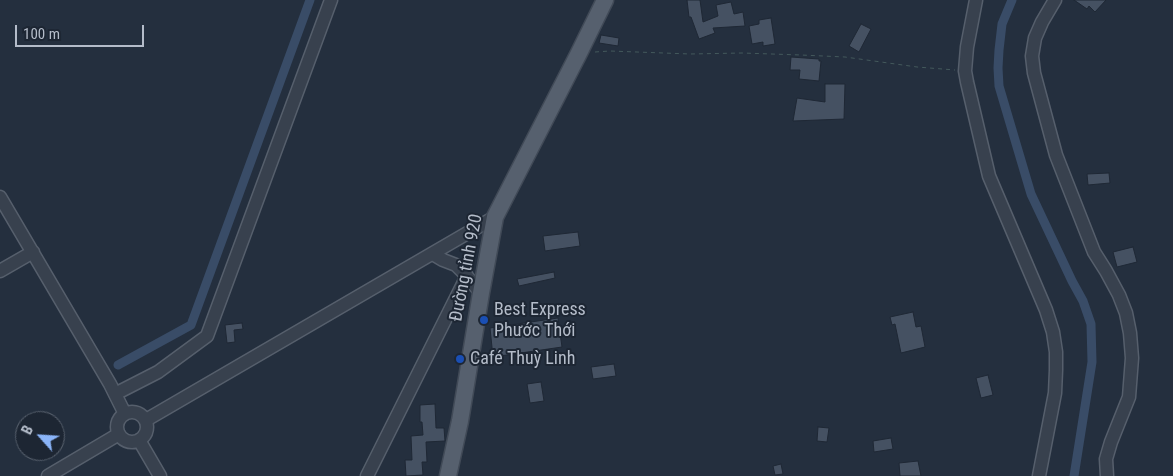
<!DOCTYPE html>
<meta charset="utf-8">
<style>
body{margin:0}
#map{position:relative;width:1173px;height:476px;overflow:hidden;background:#242f3e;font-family:"Roboto Condensed",sans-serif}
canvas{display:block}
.north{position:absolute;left:15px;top:411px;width:50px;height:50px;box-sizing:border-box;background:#1d2633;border:1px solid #59626f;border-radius:50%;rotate:296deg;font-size:14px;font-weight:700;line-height:20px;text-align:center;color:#b4bcc9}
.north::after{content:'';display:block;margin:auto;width:18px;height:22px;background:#8ab4f8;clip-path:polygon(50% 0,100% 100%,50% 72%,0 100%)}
.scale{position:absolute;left:15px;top:25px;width:129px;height:22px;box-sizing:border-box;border:2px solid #b4bcc9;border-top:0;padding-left:6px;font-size:15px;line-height:18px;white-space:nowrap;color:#b4bcc9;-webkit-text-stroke:4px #1d2633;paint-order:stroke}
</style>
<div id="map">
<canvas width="1173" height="476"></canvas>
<div class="north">B</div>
<div class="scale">100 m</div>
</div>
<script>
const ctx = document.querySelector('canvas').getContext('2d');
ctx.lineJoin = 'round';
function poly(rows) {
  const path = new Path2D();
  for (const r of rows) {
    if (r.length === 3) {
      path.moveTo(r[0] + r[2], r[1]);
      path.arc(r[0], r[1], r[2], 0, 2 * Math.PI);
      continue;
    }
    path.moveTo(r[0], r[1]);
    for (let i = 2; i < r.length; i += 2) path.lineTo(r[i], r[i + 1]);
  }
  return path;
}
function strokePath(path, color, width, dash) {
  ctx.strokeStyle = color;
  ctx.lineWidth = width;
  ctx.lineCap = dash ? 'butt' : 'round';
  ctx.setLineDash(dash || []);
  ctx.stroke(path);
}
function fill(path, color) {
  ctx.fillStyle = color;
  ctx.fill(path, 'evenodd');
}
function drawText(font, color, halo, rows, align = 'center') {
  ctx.font = font + ' "Roboto Condensed",sans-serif';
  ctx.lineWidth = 4;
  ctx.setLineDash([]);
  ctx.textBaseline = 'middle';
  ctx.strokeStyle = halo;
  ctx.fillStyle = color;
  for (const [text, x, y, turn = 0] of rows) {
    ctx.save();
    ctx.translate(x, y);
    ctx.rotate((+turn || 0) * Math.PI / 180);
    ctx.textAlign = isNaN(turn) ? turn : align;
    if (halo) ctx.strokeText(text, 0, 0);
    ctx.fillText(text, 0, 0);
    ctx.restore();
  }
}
strokePath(poly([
 [1012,0,1002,24,999,50,998,68,999,86,1031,194,1072,281,1083,301,1091,324,1092,362,1074,476],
 [118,365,191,325,310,0]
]), '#394c67', 9);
const building = poly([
 [687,0,700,0,703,22,718,16,716,5,731,2,734,14,743,12,745,26,713,28,715,33,699,39,691,17,689,17,687,0],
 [1074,0,1106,0,1095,12,1089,6,1087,9,1074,0],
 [771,18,775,44,763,46,763,42,752,44,749,26,759,24,759,20,771,18],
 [861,24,871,29,859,52,849,46,861,24],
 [601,35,619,38,618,46,599,43,601,35],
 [791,57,819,59,819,61,821,61,819,81,799,79,800,70,790,70,791,57],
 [825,84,845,84,844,119,793,121,797,98,825,102,825,84],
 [1109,173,1110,183,1088,185,1087,174,1109,173],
 [578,232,580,246,545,251,543,236,578,232],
 [1133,247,1137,262,1117,267,1113,252,1133,247],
 [554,272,555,278,519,286,517,279,554,272],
 [913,312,916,327,921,326,925,347,901,353,895,324,892,325,890,317,913,312],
 [558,318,562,347,493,357,490,328,558,318],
 [242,323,243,329,234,330,235,342,227,343,225,325,242,323],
 [614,364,616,376,593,379,591,367,614,364],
 [988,375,993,395,981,398,976,378,988,375],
 [541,382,544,401,530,403,527,384,541,382],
 [435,404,436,428,444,428,445,441,426,442,427,462,422,462,423,475,406,476,405,460,412,460,411,436,423,435,422,422,420,422,420,405,435,404],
 [818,427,829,428,827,442,817,441,818,427],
 [891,438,893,449,874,452,873,441,891,438],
 [918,461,921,476,900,476,899,463,918,461],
 [781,464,783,474,775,475,773,466,781,464]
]);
fill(building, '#455162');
strokePath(building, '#1f2835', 1);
const minor = poly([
 [976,0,967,47,965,71,967,82,989,176,1046,310,1053,332,1056,352,1056,370,1055,393,1039,476],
 [1055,0,1042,22,1035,38,1032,56,1034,73,1056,155,1094,252,1106,271,1119,295,1126,313,1130,333,1132,358,1129,397,1111,442,1106,459,1107,476],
 [0,197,110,384,125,414],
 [433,254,443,260,456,265,464,273,481,293],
 [0,271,33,252],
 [115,394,158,372,207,336,331,0],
 [132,427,15],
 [146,420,495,217],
 [139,440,160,476],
 [48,476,119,434],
 [367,476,467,276]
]);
const major = poly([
 [448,476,460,421,481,293,495,217,579,53,605,0]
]);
strokePath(minor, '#565f6c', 15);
strokePath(major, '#414a57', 19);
strokePath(poly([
 [595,52,610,51,690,54,742,53,801,55,845,57,917,67,955,70]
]), '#44595c', 1, [4, 4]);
strokePath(minor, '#38414e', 12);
strokePath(major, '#56606e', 16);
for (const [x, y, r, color] of [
 [484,320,5,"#1a4fb4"],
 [460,359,5,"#1a4fb4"]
]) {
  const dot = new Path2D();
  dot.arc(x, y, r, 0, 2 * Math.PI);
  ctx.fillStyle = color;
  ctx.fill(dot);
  strokePath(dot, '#1d2633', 2);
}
drawText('18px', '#b4bcc9', '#1d2633', [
 ["Đường tỉnh 920",467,268,-79]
]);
drawText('18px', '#b4bcc9', '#1d2633', [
 ["Best Express",494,310],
 ["Phước Thới",494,331],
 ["Café Thuỳ Linh",470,359]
], 'left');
</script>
